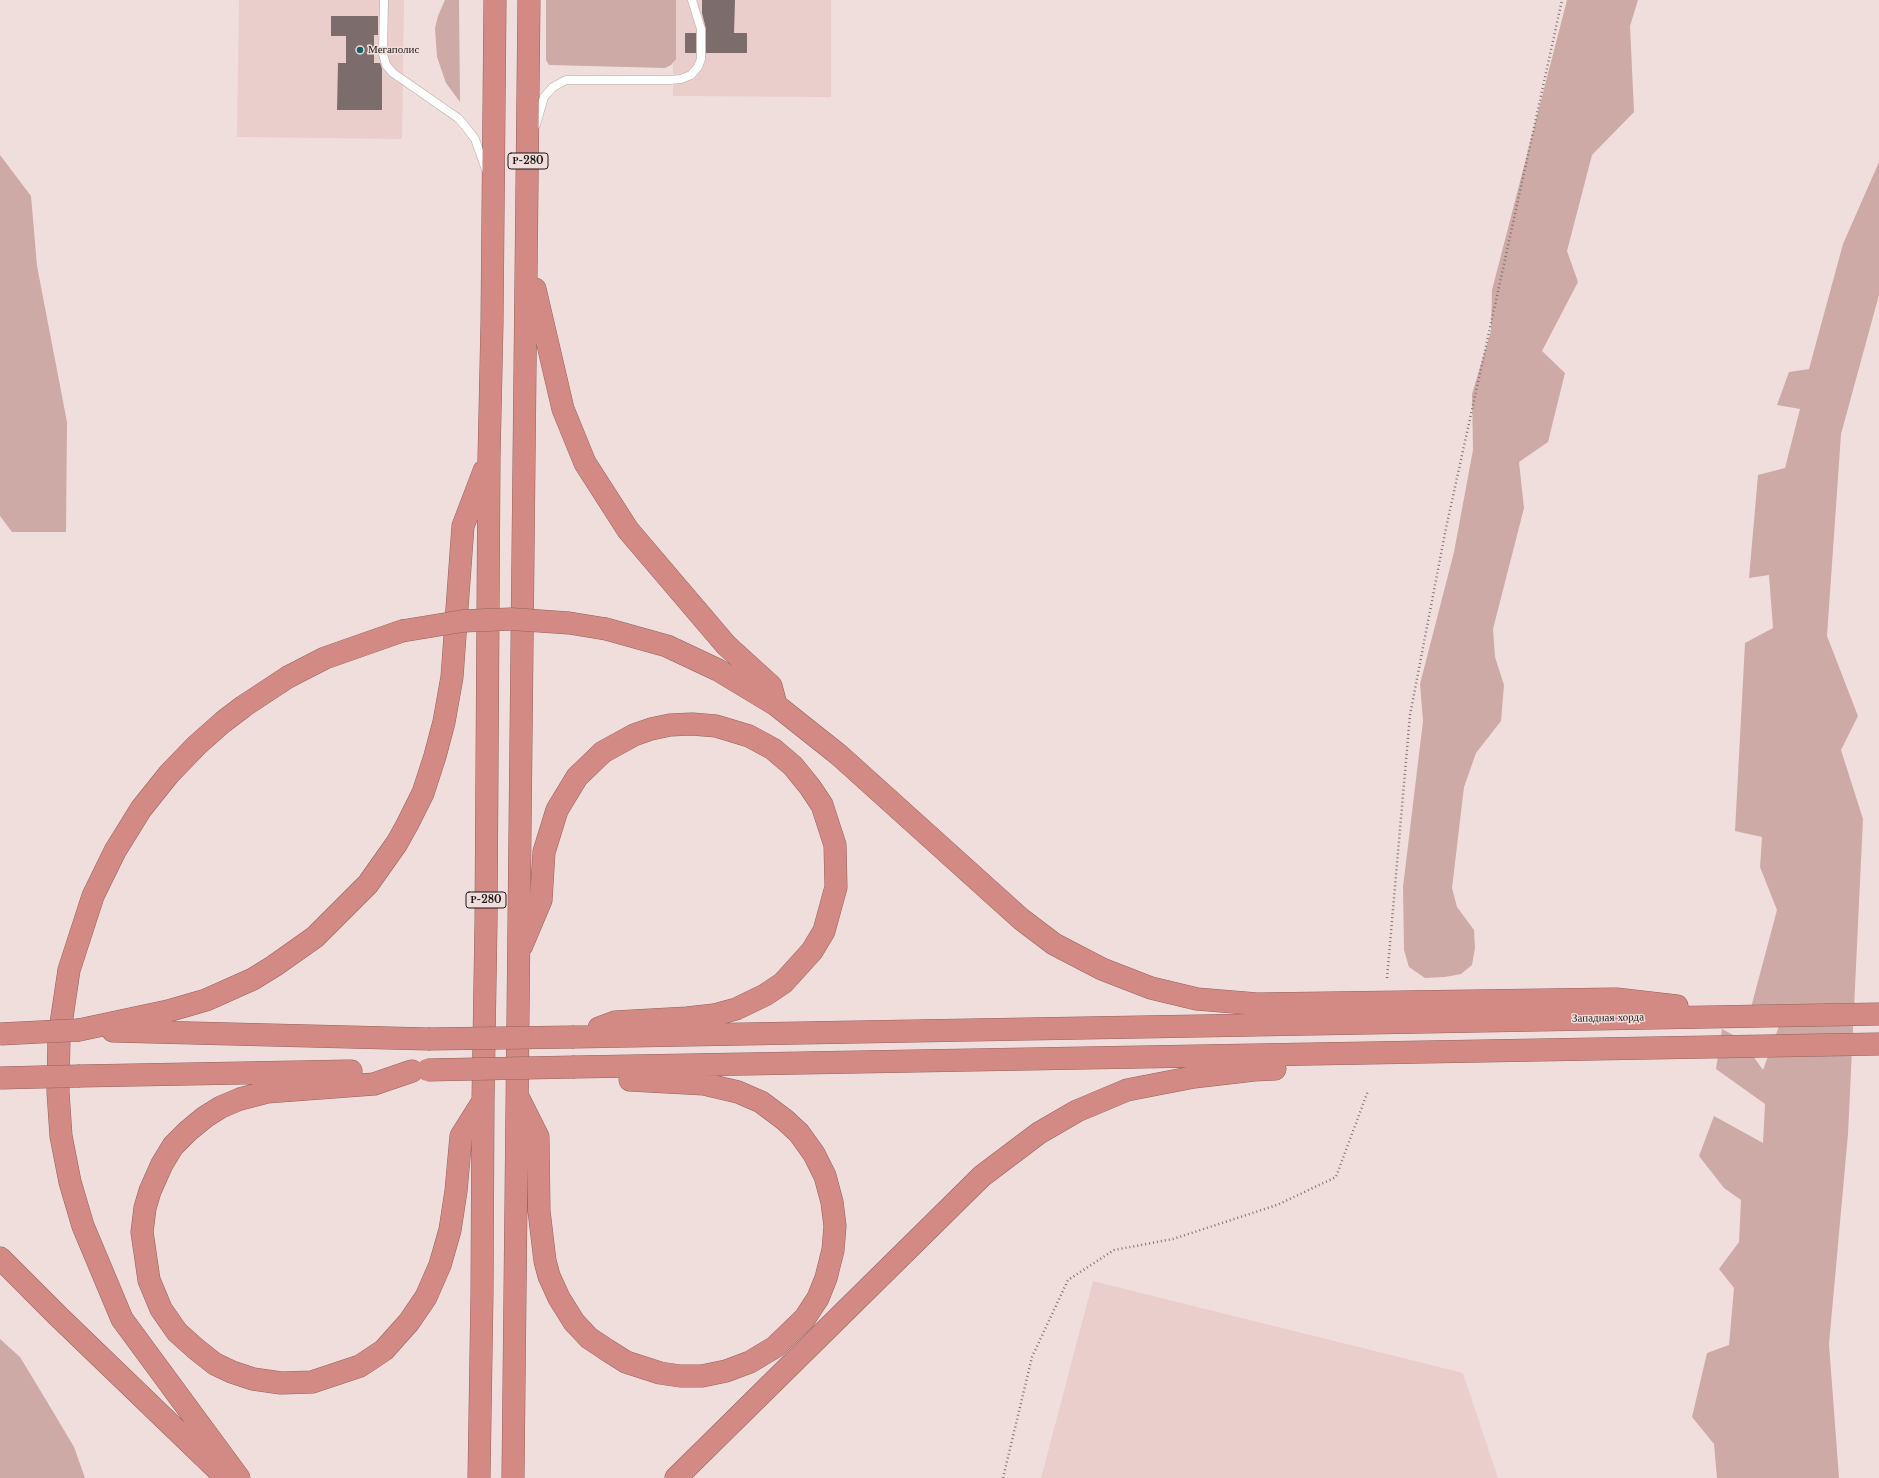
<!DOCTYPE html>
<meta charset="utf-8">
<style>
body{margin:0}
canvas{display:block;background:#f0dedc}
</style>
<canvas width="1879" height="1478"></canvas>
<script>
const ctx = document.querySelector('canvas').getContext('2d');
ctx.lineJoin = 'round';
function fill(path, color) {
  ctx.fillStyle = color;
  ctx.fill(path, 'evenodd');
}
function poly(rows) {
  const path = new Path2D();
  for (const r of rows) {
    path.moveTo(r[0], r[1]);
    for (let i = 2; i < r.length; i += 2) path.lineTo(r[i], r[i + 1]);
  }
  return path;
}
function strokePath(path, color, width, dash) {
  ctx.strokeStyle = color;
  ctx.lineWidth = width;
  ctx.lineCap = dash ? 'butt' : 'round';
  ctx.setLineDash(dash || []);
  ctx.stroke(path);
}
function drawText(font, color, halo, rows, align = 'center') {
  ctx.font = font + ' "Libre Baskerville",serif';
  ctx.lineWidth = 3;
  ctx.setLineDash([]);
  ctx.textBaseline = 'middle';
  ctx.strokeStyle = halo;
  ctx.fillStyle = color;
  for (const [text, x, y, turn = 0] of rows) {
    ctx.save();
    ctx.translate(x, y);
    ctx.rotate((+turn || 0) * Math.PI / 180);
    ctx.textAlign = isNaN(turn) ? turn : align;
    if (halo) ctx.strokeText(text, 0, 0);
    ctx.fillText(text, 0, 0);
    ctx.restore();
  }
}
fill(poly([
 [239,0,404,0,402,139,237,137],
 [673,0,831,0,831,97,673,96],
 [1093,1281,1463,1373,1498,1478,1041,1478]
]), '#e9cecb');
fill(poly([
 [445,0,459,0,460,102,446,83,437,57,435,28,438,16],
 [546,0,676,0,676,59,671,65,665,68,549,65,546,60],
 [1567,0,1638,0,1630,26,1634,112,1592,155,1567,251,1578,282,1542,351,1565,373,1548,442,1519,462,1524,508,1493,629,1495,657,1504,685,1501,721,1476,753,1464,787,1452,888,1457,907,1474,930,1475,948,1472,965,1461,974,1445,977,1425,978,1409,967,1404,950,1403,887,1423,721,1420,684,1454,552,1473,450,1472,394,1491,331,1492,290],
 [0,155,31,196,37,266,67,422,66,532,12,532,0,516],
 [1879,162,1879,295,1841,434,1827,636,1858,716,1841,750,1863,819,1848,1134,1829,1344,1839,1478,1717,1478,1714,1444,1692,1417,1707,1353,1729,1345,1734,1288,1719,1269,1739,1242,1741,1200,1724,1188,1699,1156,1714,1116,1763,1143,1765,1104,1716,1069,1722,1029,1741,1039,1763,1070,1779,1026,1749,1015,1777,910,1760,867,1762,837,1735,831,1745,643,1773,628,1769,575,1749,578,1758,475,1785,468,1800,409,1777,405,1789,372,1809,369,1843,244],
 [0,1339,20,1357,49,1405,74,1447,85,1478,0,1478]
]), '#cdaaa6');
fill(poly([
 [702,0,735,0,734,33,747,33,747,53,706,53,706,29,702,13],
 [331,16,378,16,378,35,374,35,374,63,380,63,382,69,382,110,337,110,338,63,346,63,346,36,331,36],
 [685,33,696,33,696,53,685,53]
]), '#7c6c6b');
const lane = poly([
 [384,0,383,54,386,65,393,73,458,118,465,126,475,139,486,170],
 [536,125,544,97,553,87,566,80,670,80,681,79,691,75,698,67,701,59,701,29,692,0]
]);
const highway = poly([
 [535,289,563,409,585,463,628,530,726,645,771,686,776,705],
 [606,629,667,646,718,670,776,705,839,755,1021,919,1054,944,1102,969,1151,988,1197,999,1257,1004,1616,999,1677,1006],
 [522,945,541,900,544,852,557,810,577,777,603,752,634,735,651,729,670,725,692,724,716,726,749,736,773,749,793,766,810,787,822,805,835,845,836,887,824,931,812,951,783,983,765,995,736,1009,714,1015,687,1018,615,1022,599,1028],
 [79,1030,168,1011,206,1000,253,979,274,966,315,937,368,884,397,843,407,825,423,793,435,756,444,722,452,677,463,526,484,471],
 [113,1031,428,1039],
 [574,1037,1879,1014],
 [575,1067,1879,1044],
 [412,1071,374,1084,267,1092,240,1099,221,1107,205,1117,188,1131,173,1146,162,1164,150,1191,145,1208,142,1232,149,1280,161,1309,177,1332,196,1349,215,1364,232,1372,253,1379,281,1383,312,1382,360,1366,384,1350,409,1322,426,1297,440,1265,450,1230,456,1191,461,1136,483,1101],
 [80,1076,351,1071],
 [519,1099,538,1137,539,1211,545,1261,549,1276,559,1298,574,1322,589,1338,607,1350,626,1362,660,1373,680,1376,702,1376,726,1371,750,1362,775,1347,805,1318,818,1298,826,1278,833,1250,835,1226,832,1202,825,1176,814,1154,799,1133,785,1120,761,1102,738,1092,704,1084,630,1080],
 [0,1258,58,1316,223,1475],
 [239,1478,122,1319,83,1226,70,1182,61,1136,58,1092,59,1037,69,970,93,896,115,851,141,809,169,774,197,745,223,722,244,706,288,677,325,658,402,631],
 [479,1478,482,1293,483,1101,486,923,489,458,492,323,495,0],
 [513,1478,529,0],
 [676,1478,982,1176,1039,1133,1077,1111,1127,1090,1194,1077,1254,1070,1275,1069]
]);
strokePath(lane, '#baa9a7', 9);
strokePath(highway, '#94625e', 23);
strokePath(poly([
 [1387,978,1410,715,1446,528,1562,0],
 [1003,1478,1032,1357,1068,1280,1114,1250,1173,1239,1277,1205,1336,1177,1368,1091]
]), '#7f7372', 2.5, [1, 3]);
strokePath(lane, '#fff', 8);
strokePath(highway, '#d38a84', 22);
const highwayBridge = poly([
 [402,631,463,621,511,619,569,623,606,629],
 [0,1034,79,1030],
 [428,1039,574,1037],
 [427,1070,575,1067],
 [0,1078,80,1076]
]);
strokePath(highwayBridge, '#94625e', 23, []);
strokePath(highwayBridge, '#d38a84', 22);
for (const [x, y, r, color] of [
 [360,50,4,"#126269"]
]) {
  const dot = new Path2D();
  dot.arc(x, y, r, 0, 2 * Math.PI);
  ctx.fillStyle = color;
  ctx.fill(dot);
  strokePath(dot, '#f0dedc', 1.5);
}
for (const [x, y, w] of [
 [528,161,40],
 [486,900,40]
]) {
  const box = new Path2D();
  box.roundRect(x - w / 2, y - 8, w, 16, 3);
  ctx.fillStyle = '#f0dedc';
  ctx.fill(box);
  strokePath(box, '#1f1918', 1);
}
drawText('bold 10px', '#1f1918', null, [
 ["Р-280",528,161],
 ["Р-280",486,900]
]);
drawText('11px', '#1f1918', '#f0dedc', [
 ["Мегаполис",368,50]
], 'left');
drawText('11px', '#1f1918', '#f0dedc', [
 ["Западная хорда",1608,1018,-1]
]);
</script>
